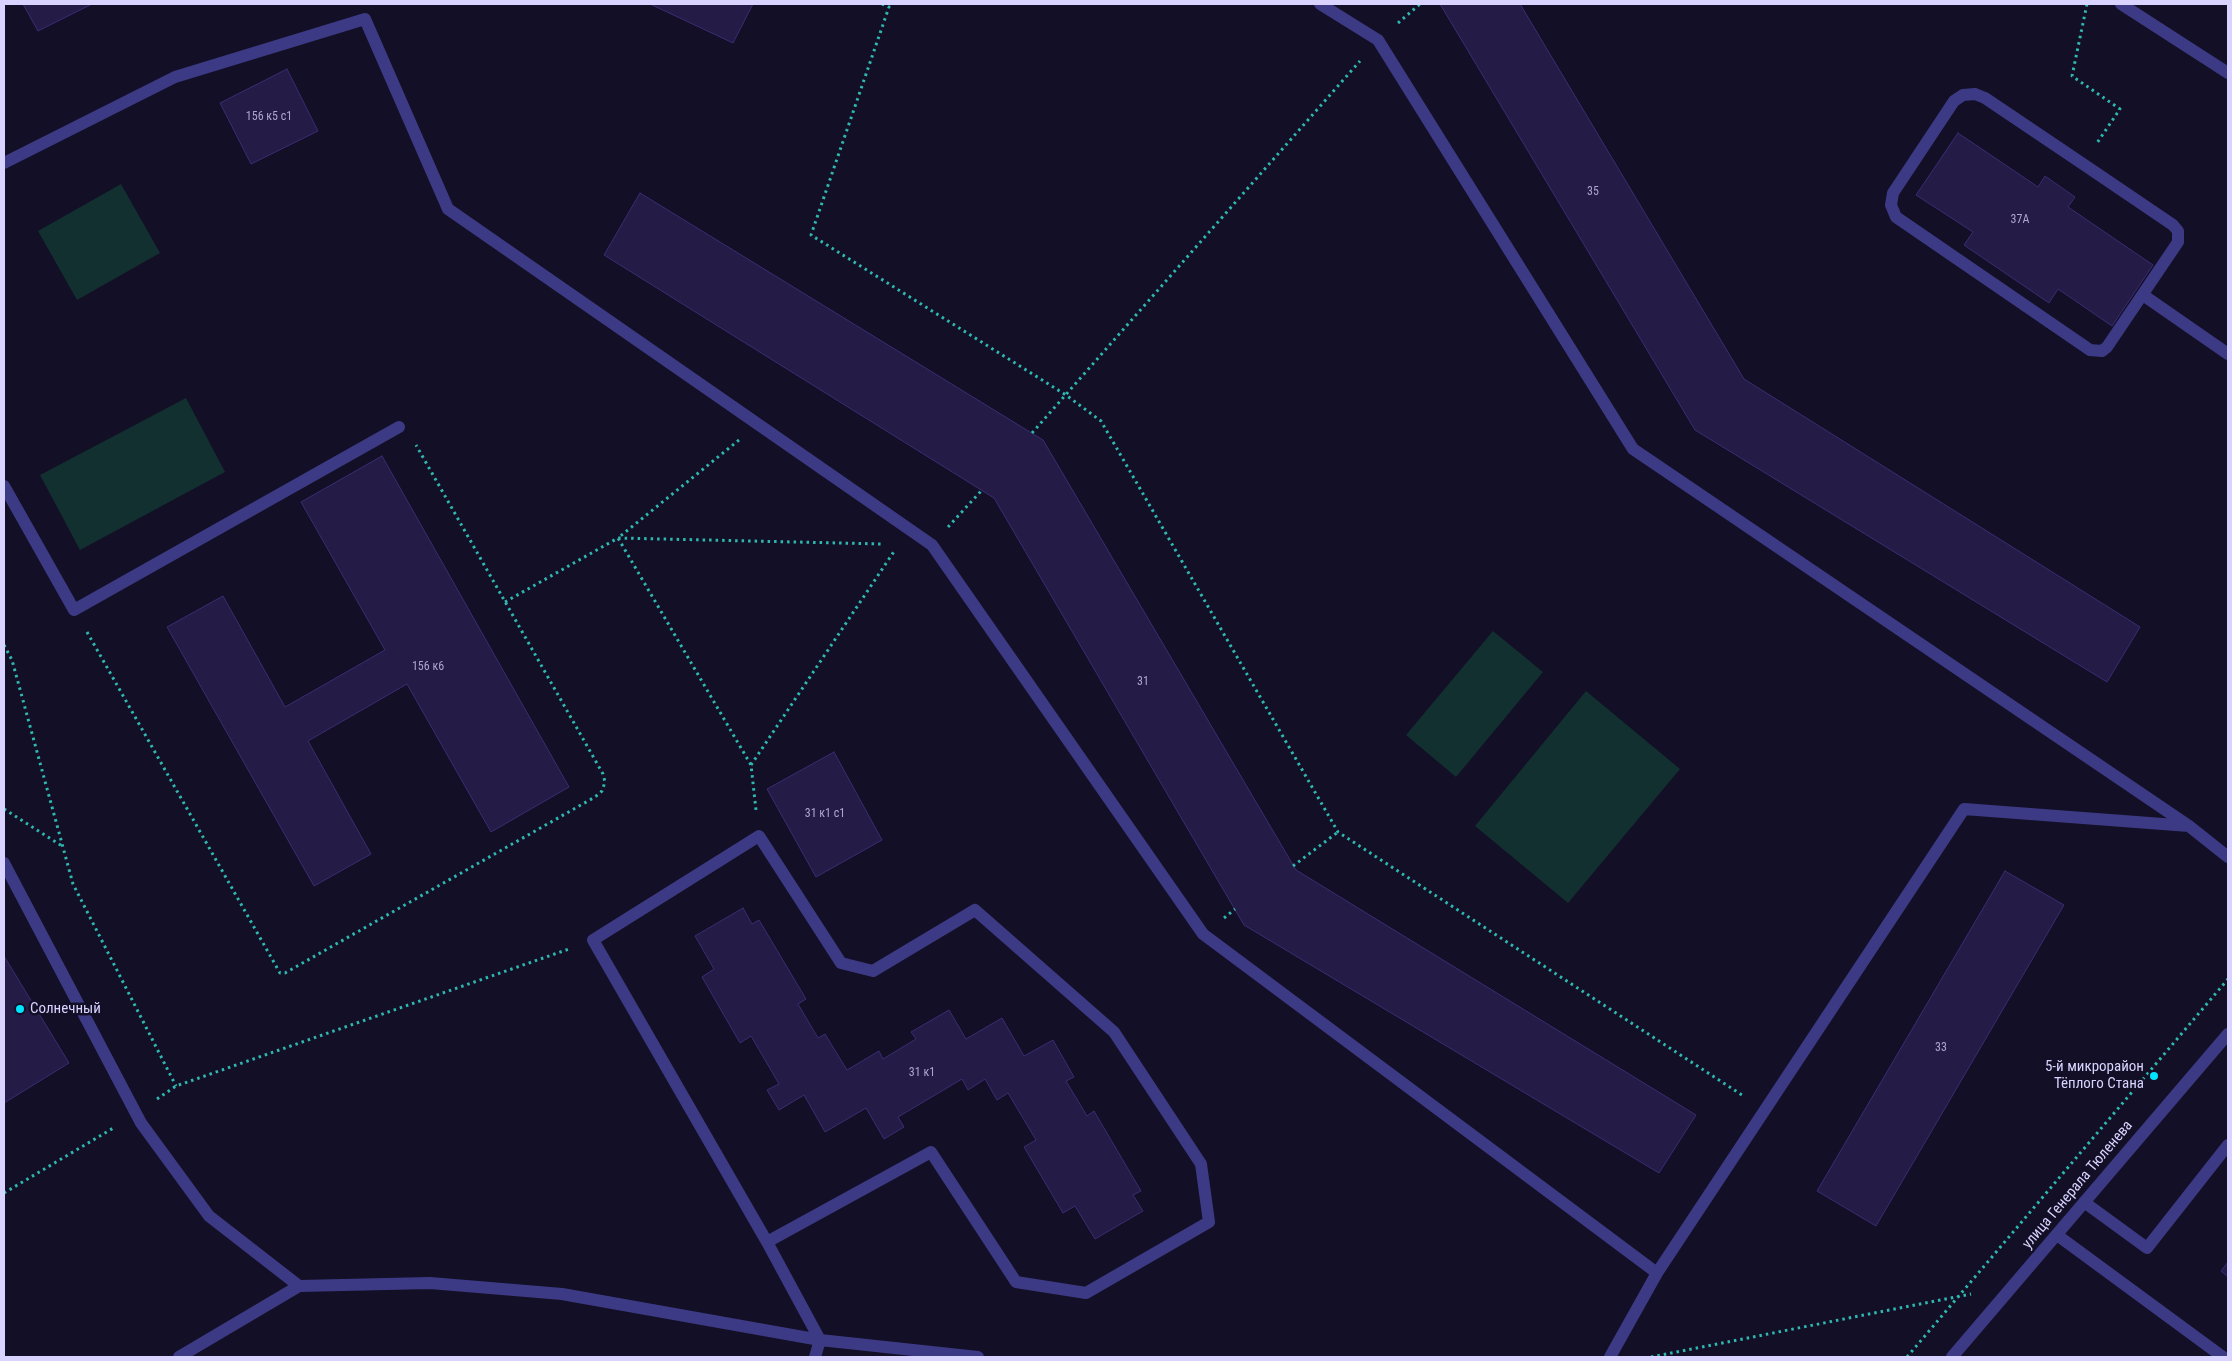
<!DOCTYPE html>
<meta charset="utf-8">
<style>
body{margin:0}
#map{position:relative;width:2232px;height:1361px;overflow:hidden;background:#130f26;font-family:"Roboto Condensed",sans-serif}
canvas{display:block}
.frame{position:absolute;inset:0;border:5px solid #d9d4ff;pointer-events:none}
</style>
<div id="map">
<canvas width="2232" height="1361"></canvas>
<div class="frame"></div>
</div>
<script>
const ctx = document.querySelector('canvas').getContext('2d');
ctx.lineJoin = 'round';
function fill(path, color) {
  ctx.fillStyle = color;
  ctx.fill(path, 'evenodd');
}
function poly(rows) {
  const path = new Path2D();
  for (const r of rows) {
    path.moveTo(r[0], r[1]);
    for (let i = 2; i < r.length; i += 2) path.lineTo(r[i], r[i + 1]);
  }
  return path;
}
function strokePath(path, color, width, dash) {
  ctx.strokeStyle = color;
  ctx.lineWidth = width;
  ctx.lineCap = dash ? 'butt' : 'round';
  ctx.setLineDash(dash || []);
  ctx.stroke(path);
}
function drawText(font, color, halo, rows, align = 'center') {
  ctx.font = font + ' "Roboto Condensed",sans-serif';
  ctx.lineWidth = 5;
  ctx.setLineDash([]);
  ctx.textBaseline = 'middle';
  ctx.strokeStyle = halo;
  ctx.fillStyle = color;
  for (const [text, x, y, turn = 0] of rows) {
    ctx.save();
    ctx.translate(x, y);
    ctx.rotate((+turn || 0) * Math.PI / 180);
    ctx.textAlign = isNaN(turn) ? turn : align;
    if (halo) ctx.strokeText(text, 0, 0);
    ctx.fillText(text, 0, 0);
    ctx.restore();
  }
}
fill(poly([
 [121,184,160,253,77,300,38,231],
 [186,398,225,472,80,550,40,475],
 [1493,631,1543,672,1456,777,1406,735],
 [1586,691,1680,769,1568,903,1475,826]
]), '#12302f');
const building = poly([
 [23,4,92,4,38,31,23,4],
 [650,4,753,4,733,43,650,4],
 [1440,4,1520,4,1744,379,2140,627,2107,682,1695,430,1440,4],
 [287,69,318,131,251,164,220,103,287,69],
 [1958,133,2038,187,2045,176,2075,197,2068,207,2153,265,2112,326,2058,289,2049,303,1964,245,1973,232,1916,195,1958,133],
 [640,193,1043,440,1296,870,1696,1115,1659,1173,1244,925,994,498,604,255,640,193],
 [382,456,569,787,491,832,407,684,308,741,371,854,314,886,167,627,223,596,285,707,385,650,301,502,382,456],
 [834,752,882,840,816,877,767,789,834,752],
 [2005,871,2064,905,1876,1226,1817,1191,2005,871],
 [743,908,752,924,759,920,806,999,798,1004,818,1038,825,1034,847,1070,879,1051,883,1059,916,1039,911,1032,949,1010,966,1039,1002,1018,1024,1056,1053,1040,1074,1077,1066,1081,1087,1116,1094,1111,1141,1191,1133,1195,1143,1211,1095,1239,1075,1206,1063,1213,1024,1147,1036,1140,1008,1093,997,1100,985,1079,968,1090,962,1079,898,1117,904,1127,884,1139,866,1108,825,1132,804,1095,779,1110,767,1090,779,1084,751,1036,740,1043,702,977,714,969,695,936,743,908],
 [4,956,69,1063,4,1103,4,956],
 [2228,1262,2228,1277,2221,1271,2228,1262]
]);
fill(building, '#241b47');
strokePath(building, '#3b2d73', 1);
strokePath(poly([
 [882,4,889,7,811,235,1066,395,1101,421,1338,832,1745,1097],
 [2087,4,2072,76,2120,109,2097,143],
 [1398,23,1420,4],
 [1032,433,1360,61],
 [739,440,618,538,751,765,756,810],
 [948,527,982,490],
 [505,602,618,538,883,544],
 [87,632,280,973,285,973,595,797,602,791,605,782,603,774,416,445],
 [4,645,12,660,73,884,176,1086],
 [751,765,895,550],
 [4,809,62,846],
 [1293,866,1338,832],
 [1224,918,1235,909],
 [157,1099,176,1086,569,949],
 [4,1193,115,1127],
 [1651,1357,1971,1294],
 [1907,1357,2228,979]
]), '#2fb8b0', 3, [2.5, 4]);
strokePath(poly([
 [1320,4,1378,40,1633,449,2189,826],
 [2121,4,2228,73],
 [1975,94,1985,98,2083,164,2173,225,2178,231,2178,242,2107,347,2102,351,2090,350,1896,217,1891,205,1893,193,1954,101,1963,95,1975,94],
 [4,163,175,77,365,19,448,209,932,545,1203,934,1657,1273],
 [2143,295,2228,354],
 [4,486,74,610,399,427],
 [4,863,141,1123,209,1216,299,1286],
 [2084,1202,2147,1248,2228,1145],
 [2057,1235,2223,1357],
 [767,1242,931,1152,1016,1282,1086,1293,1209,1222,1201,1164,1114,1032,975,910,873,971,841,963,759,836,593,940,767,1242,820,1340,815,1357],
 [179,1357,299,1286,430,1283,562,1294,820,1340,978,1357],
 [1610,1357,1657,1273,1964,809,2189,826,2228,857],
 [1952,1357,2228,1034]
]), '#3d3a85', 12);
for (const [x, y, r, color] of [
 [20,1009,5,"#00e5ff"],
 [2154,1076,5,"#00e5ff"]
]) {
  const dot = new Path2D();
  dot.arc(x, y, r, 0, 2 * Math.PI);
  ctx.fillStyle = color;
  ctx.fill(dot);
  strokePath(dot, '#130f26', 2);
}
drawText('12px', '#aca6d1', null, [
 ["156 к5 с1",269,117],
 ["35",1593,192],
 ["37А",2020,220],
 ["156 к6",428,667],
 ["31",1143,682],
 ["31 к1 с1",825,814],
 ["33",1941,1048],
 ["31 к1",922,1073]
]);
drawText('15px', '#d9d4ff', '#130f26', [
 ["Солнечный",30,1009],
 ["5-й микрорайон",2144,1067,"right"],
 ["Тёплого Стана",2144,1084,"right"]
], 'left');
drawText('15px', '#d9d4ff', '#130f26', [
 ["улица Генерала Тюленева",2078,1185,-50]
]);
</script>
